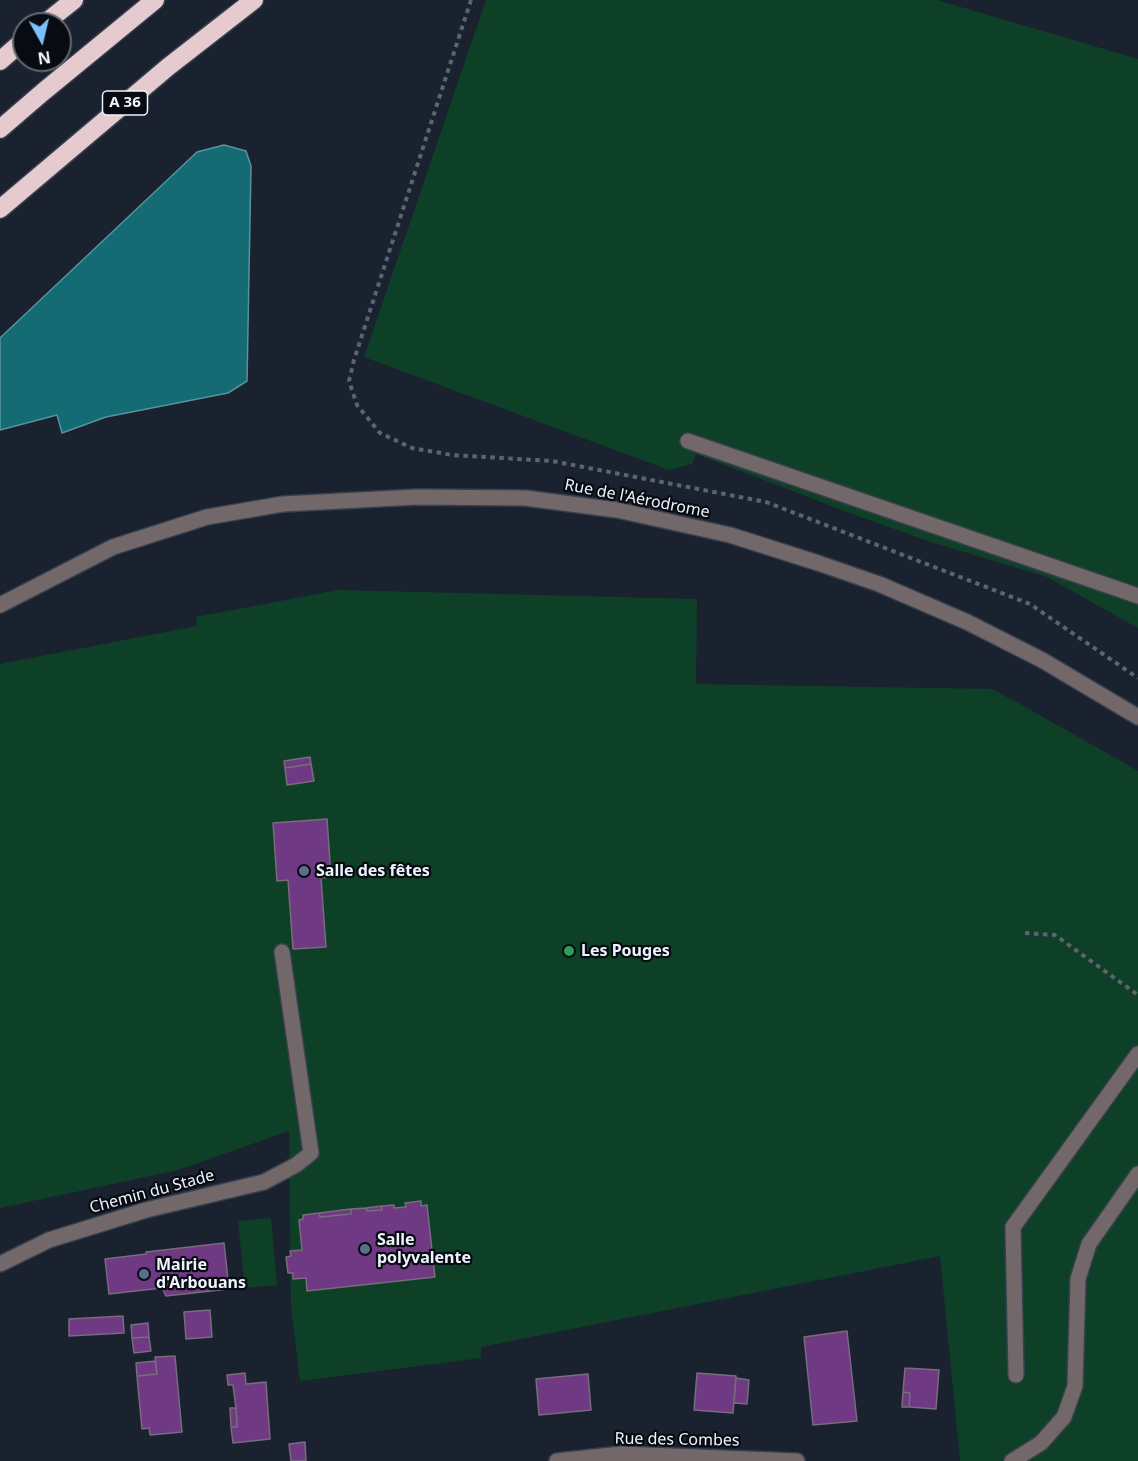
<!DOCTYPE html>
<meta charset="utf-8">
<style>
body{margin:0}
#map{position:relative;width:1138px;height:1461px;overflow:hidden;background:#1a2230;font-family:"Noto Sans",sans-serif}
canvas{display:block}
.north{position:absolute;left:12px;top:12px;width:60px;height:60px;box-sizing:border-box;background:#080b12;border:2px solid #646870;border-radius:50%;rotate:172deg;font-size:16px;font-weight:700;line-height:24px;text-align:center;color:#eef4fe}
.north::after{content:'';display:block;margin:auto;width:21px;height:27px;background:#79bff8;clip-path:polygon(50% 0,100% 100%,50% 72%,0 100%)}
</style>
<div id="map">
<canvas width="1138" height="1461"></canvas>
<div class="north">N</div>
</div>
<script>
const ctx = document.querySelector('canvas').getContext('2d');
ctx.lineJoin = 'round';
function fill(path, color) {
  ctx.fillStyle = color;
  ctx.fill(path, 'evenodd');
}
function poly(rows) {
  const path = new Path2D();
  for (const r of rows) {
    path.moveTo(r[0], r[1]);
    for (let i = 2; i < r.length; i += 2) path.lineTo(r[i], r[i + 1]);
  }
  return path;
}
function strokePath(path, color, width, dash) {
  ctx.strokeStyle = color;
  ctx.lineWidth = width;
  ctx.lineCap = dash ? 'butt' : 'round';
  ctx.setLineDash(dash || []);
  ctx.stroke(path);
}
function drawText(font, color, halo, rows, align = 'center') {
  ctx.font = font + ' "Noto Sans",sans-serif';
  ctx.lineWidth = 4.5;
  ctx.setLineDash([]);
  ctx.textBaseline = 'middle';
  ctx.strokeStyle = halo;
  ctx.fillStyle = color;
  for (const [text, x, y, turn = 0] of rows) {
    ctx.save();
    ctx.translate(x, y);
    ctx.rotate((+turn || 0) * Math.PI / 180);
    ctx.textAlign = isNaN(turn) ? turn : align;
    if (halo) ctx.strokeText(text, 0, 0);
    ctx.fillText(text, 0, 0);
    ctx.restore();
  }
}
fill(poly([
 [486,0,937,0,1138,59,1138,628,1047,577,931,542,855,515,696,454,692,464,669,470,364,357],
 [338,590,697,599,696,684,992,689,1029,709,1138,771,1138,1461,960,1461,940,1256,481,1347,481,1358,300,1381,291,1306,289,1131,178,1170,0,1208,0,664,197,626,196,617],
 [271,1218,277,1285,245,1288,238,1221]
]), '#0d4027');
const water = poly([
 [224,145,246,151,251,166,247,381,228,393,106,417,62,433,57,415,0,430,0,338,197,152,224,145]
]);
fill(water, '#156b73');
strokePath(water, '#56949d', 1.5);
const building = poly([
 [310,757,311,764,285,768,284,761,310,757],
 [311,764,314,781,287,785,285,768,311,764],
 [327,819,331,877,321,878,326,947,293,949,288,880,277,881,273,823,327,819],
 [421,1201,421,1206,427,1205,435,1277,307,1291,306,1278,293,1279,293,1273,288,1273,286,1257,291,1256,290,1251,302,1250,299,1220,303,1219,303,1215,319,1213,320,1217,351,1214,351,1209,366,1208,367,1211,382,1210,381,1206,394,1205,394,1208,406,1207,405,1203,421,1201],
 [381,1206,382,1210,367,1211,366,1208,381,1206],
 [351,1209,351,1214,320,1217,319,1213,351,1209],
 [224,1243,229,1289,166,1296,162,1288,109,1294,105,1259,146,1254,146,1252,224,1243],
 [210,1310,212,1337,186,1339,184,1312,210,1310],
 [123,1316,124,1333,69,1336,69,1319,123,1316],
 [148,1323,149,1337,132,1338,131,1325,148,1323],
 [847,1331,857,1421,813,1425,804,1337,847,1331],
 [149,1337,151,1351,134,1353,132,1338,149,1337],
 [175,1356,182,1432,150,1435,149,1428,142,1429,137,1376,157,1374,155,1357,175,1356],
 [155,1361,157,1374,137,1376,136,1363,155,1361],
 [905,1368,939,1370,936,1409,909,1407,910,1393,903,1392,905,1368],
 [245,1373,246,1384,266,1382,270,1439,233,1443,231,1427,237,1427,236,1408,233,1385,228,1385,227,1375,245,1373],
 [697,1373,736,1376,733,1413,694,1410,697,1373],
 [588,1374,591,1410,539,1415,536,1379,588,1374],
 [736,1378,749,1380,747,1404,734,1403,736,1378],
 [903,1392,910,1393,909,1407,902,1407,903,1392],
 [230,1408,236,1408,237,1427,231,1427,230,1408],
 [305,1442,306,1461,291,1461,289,1444,305,1442]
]);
fill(building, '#703983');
strokePath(building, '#786c7d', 1.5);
const minor = poly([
 [688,441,1138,596],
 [0,605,113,547,207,517,283,504,417,497,525,498,617,510,730,535,818,563,879,584,967,622,1042,660,1138,717],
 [0,1264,49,1240,146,1210,264,1182,296,1165,311,1153,282,952],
 [1016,1375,1013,1227,1138,1054],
 [557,1461,621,1454,797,1461],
 [1012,1461,1041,1443,1064,1417,1075,1386,1078,1279,1089,1244,1138,1174]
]);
const highway = poly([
 [44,24,74,0],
 [0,61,24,40],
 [0,129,43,92,155,0],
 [0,209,168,67,254,0]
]);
strokePath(minor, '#383f4d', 18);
strokePath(highway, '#383f4d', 21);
strokePath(poly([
 [471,0,354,360,349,381,357,405,380,433,412,448,452,455,552,461,766,502,1030,604,1138,678],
 [1025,933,1055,935,1138,995]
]), '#5c6471', 4, [4.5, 4.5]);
strokePath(minor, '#726869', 15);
strokePath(highway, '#e5cbcf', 18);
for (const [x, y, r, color] of [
 [304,871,6,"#5c6f8a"],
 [569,951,6,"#2e9e5b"],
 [365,1249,6,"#5c6f8a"],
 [144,1274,6,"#5c6f8a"]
]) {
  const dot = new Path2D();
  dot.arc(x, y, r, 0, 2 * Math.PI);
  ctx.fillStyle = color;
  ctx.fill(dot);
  strokePath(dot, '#080b12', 2);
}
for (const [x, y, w] of [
 [125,103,45]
]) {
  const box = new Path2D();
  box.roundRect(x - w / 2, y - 12, w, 24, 4.5);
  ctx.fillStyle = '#080b12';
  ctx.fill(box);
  strokePath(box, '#eef4fe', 1.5);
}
drawText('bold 15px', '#eef4fe', null, [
 ["A 36",125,103]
]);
drawText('16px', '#eef4fe', '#080b12', [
 ["Rue de l'Aérodrome",637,499,11],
 ["Chemin du Stade",152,1192,-15],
 ["Rue des Combes",677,1440,1]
]);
drawText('bold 16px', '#eef4fe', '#080b12', [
 ["Salle des fêtes",316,871],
 ["Les Pouges",581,951],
 ["Salle",377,1240],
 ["polyvalente",377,1258],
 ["Mairie",156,1265],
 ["d'Arbouans",156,1283]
], 'left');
</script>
